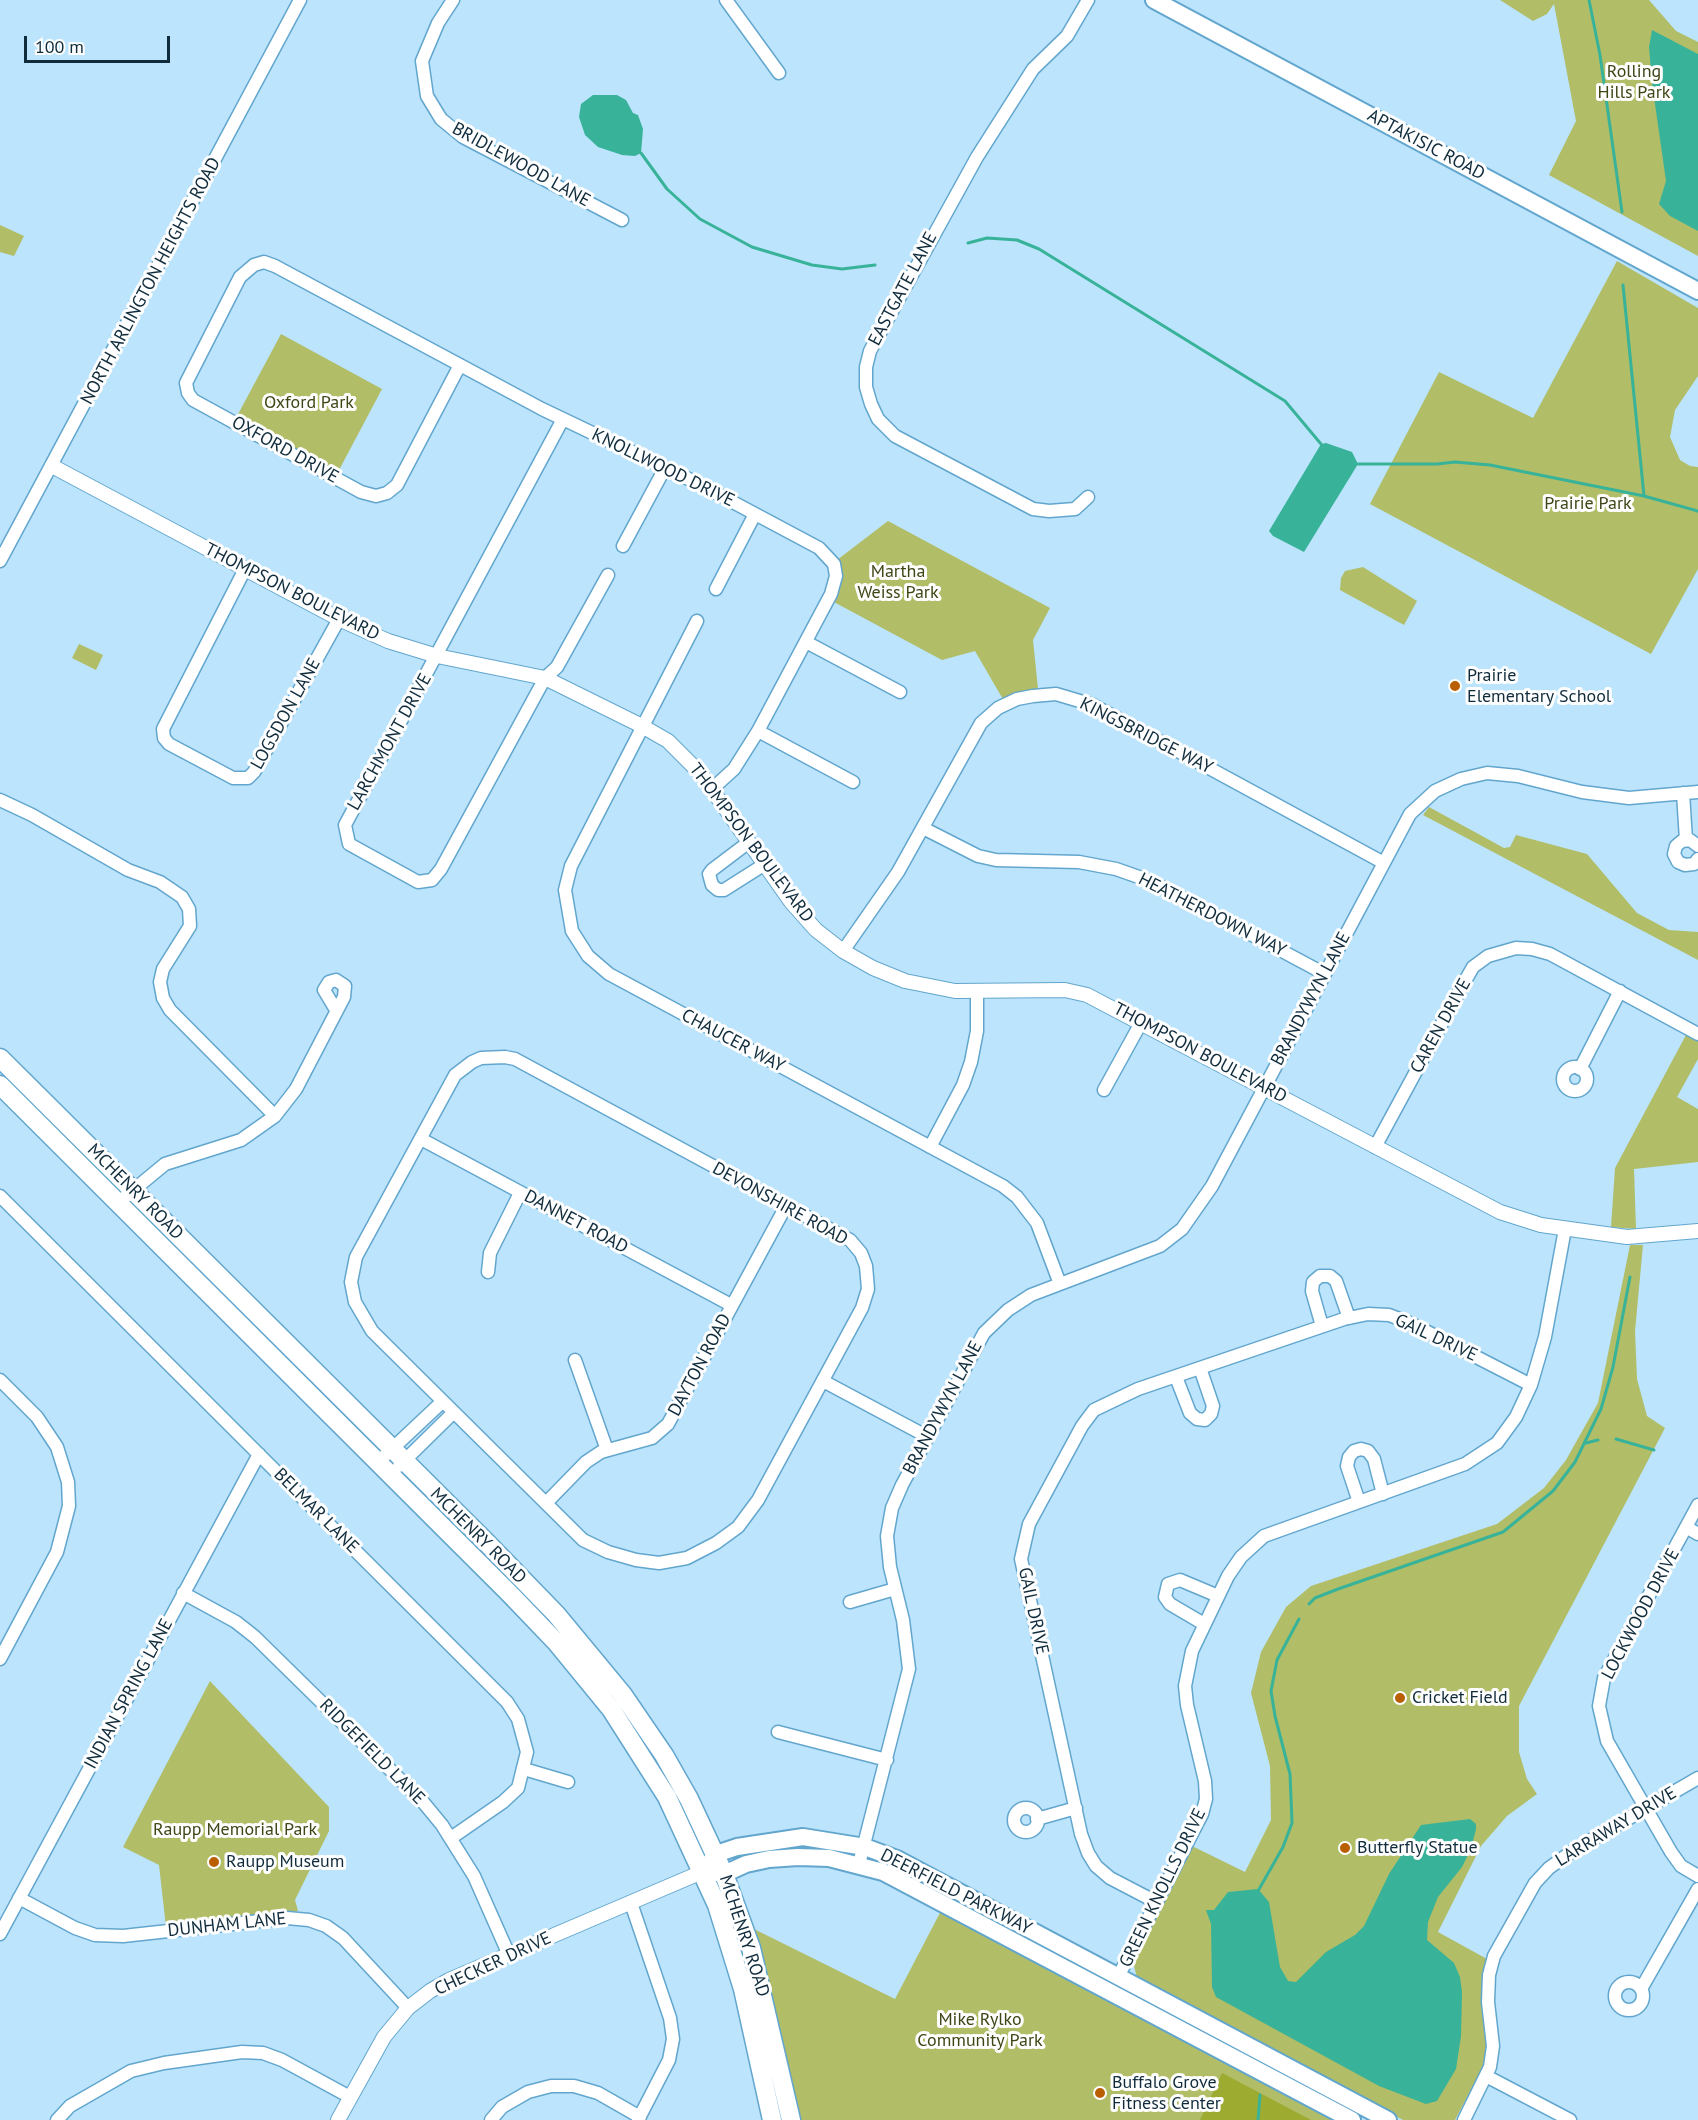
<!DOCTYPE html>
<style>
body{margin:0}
#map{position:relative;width:1698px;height:2120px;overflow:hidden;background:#bce4fc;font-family:"PT Sans",sans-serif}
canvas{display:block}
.scale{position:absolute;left:24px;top:36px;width:146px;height:27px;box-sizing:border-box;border:3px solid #102c3c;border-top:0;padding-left:8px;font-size:18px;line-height:21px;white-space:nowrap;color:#102c3c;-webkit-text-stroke:4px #fefefe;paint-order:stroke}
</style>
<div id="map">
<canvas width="1698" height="2120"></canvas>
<div class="scale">100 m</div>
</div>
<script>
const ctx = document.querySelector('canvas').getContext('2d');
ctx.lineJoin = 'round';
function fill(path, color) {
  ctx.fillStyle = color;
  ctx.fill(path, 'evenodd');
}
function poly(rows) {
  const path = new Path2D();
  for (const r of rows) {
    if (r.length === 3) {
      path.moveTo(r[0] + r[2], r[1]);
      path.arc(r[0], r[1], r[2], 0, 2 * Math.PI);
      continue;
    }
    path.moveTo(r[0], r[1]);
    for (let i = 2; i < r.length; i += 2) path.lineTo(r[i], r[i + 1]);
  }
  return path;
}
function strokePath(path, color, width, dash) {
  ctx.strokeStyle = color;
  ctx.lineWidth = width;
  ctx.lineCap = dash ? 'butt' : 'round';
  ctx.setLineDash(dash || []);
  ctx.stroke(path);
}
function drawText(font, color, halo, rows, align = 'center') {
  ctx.font = font + ' "PT Sans",sans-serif';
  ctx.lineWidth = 6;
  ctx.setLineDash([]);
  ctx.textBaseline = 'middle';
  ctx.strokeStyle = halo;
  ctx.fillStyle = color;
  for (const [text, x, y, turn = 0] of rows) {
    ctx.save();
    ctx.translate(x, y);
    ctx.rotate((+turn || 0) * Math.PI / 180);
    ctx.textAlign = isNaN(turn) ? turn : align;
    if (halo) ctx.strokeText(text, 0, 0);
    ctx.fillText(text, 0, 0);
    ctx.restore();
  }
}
fill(poly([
 [1500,0,1649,0,1676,31,1698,42,1698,256,1549,175,1576,121,1554,4,1547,14,1533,21],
 [0,225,24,236,14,256,0,252],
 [1617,261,1698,308,1698,376,1675,410,1670,437,1680,460,1690,466,1698,467,1698,569,1651,654,1370,504,1439,372,1533,418],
 [281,334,382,389,338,472,236,418],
 [888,521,1050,608,1033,640,1038,689,1004,701,975,651,942,660,832,601,837,560],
 [1363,567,1417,601,1404,625,1340,590,1341,578,1345,571],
 [79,644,103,655,96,670,72,658],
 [1429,807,1504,848,1510,847,1516,835,1587,854,1637,913,1669,930,1698,932,1698,960,1423,815],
 [1687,1033,1698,1039,1698,1059,1677,1097,1698,1109,1698,1162,1634,1169,1636,1229,1611,1227,1615,1168],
 [1630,1245,1643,1245,1635,1331,1637,1379,1647,1416,1665,1428,1519,1706,1519,1752,1527,1779,1537,1794,1507,1816,1481,1846,1438,1932,1487,1959,1487,2052,1484,2065,1455,2120,1403,2120,1137,1978,1133,1962,1192,1846,1245,1872,1271,1820,1270,1766,1251,1693,1261,1652,1286,1607,1311,1586,1497,1524,1544,1488,1566,1460,1598,1403],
 [210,1681,329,1807,329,1831,295,1900,298,1911,166,1927,159,1865,123,1847],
 [942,1909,1340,2120,797,2120,752,1928,895,1999]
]), '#b1bd67');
fill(poly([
 [1222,2073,1311,2120,1200,2120]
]), '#9eab31');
fill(poly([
 [1652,30,1698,54,1698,231,1670,216,1659,204,1666,181,1652,83,1649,47],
 [593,95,617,95,626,100,633,113,638,115,643,129,641,153,635,156,622,155,598,147,585,135,579,117,581,104],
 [1326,443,1352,452,1358,464,1304,552,1273,536,1269,531,1321,444],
 [1470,1819,1476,1824,1476,1829,1471,1849,1462,1867,1438,1897,1428,1922,1427,1940,1454,1963,1460,1977,1462,1992,1461,2036,1456,2069,1437,2101,1426,2104,1379,2086,1216,1997,1212,1987,1211,1924,1206,1910,1214,1910,1228,1892,1258,1889,1269,1902,1280,1967,1288,1981,1296,1982,1326,1952,1355,1935,1364,1926,1389,1874,1421,1825]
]), '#38b399');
strokePath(poly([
 [1589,0,1600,55,1622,212],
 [641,153,667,189,700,219,752,247,812,265,842,269,875,265],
 [968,243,987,238,1017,240,1039,249,1285,401,1321,444],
 [1623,285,1644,496],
 [1358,464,1437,464,1455,462,1490,465,1644,496,1698,511],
 [1616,1439,1654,1450],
 [1586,1443,1598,1440],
 [1309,1604,1315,1598,1338,1589,1503,1532,1553,1491,1575,1462,1601,1409,1613,1367,1630,1277],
 [1258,1891,1283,1847,1292,1823,1290,1774,1275,1716,1271,1691,1277,1660,1299,1619],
 [1258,2120,1260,2095]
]), '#38b399', 3);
const minor = poly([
 [453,0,438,23,422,61,427,96,441,119,463,137,622,220],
 [726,0,779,73],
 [1088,0,1067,36,1033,69,977,157,870,351,866,367,866,387,871,404,878,419,895,436,1033,509,1049,511,1075,509,1088,497],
 [460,365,397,485,387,493,376,496,361,492,193,400,188,393,186,383,240,277,254,265,264,262,275,266,460,365,542,409,697,483,819,548,834,564,836,576,831,594,758,731,734,769,712,789],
 [563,419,345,825,349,844,418,882,432,880,441,869,545,678,557,667,608,575],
 [623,546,665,468],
 [0,561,300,0],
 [245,569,163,729,164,738,169,744,233,778,248,778,254,772,339,619],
 [716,589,755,514],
 [697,621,571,866,565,890,572,931,588,956,609,974,1003,1186,1017,1197,1037,1223,1060,1284],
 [806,642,900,692],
 [758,731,853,782],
 [1683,793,1686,840],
 [0,800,32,815,128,870,160,882,182,897,189,909,190,926,163,969,160,982,163,998,170,1010,275,1116],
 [923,828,978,856,996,860,1079,862,1116,869,1153,882,1325,974],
 [749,842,712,870,709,874,712,885,718,890,724,890,765,864],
 [1698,846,1690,840,1682,841,1676,846,1674,854,1678,862,1685,865,1694,864,1698,859],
 [843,951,898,872,981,723,998,708,1017,699,1033,696,1056,694,1093,705,1384,863],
 [505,1057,515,1059,850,1240,861,1253,866,1266,868,1289,862,1308,758,1500,738,1527,716,1543,687,1558,659,1563,636,1560,608,1552,583,1540,372,1331,355,1302,351,1282,356,1257,455,1075,472,1062,481,1058,505,1057],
 [1575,1079,12],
 [1580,1069,1620,991],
 [1104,1090,1142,1021],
 [421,1139,731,1305],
 [930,1147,963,1085,971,1062,977,1031,977,991],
 [1375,1147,1465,981,1473,967,1488,956,1516,948,1532,949,1550,954,1698,1034],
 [0,1196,507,1702,518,1719,527,1752,518,1788,503,1802,451,1838],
 [119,1202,165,1164,241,1140,275,1116,296,1089,344,997,345,986,336,980,329,982,324,990,336,1010],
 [488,1272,490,1253,520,1193],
 [1322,1326,1312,1291,1313,1282,1320,1276,1330,1276,1336,1281,1349,1318],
 [575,1360,607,1450],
 [1176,1377,1190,1413,1197,1419,1205,1420,1211,1414,1213,1406,1200,1368],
 [0,1380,37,1417,57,1447,68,1482,69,1506,57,1552,0,1659],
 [823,1381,928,1437],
 [377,1463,442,1402],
 [399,1466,453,1413],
 [1359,1502,1347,1466,1349,1457,1354,1451,1361,1449,1368,1451,1374,1459,1383,1494],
 [546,1503,586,1462,601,1452,652,1438,668,1424,786,1206],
 [1698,1505,1604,1678,1599,1706,1607,1741,1671,1852,1681,1866,1698,1876],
 [1686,1527,1698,1534],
 [183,1593,236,1622,255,1637,423,1802,442,1825,474,1876,509,1955],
 [850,1602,895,1589],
 [1204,1624,1170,1604,1165,1597,1168,1584,1180,1580,1218,1596],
 [778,1732,887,1760],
 [524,1769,568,1782],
 [1026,1820,12],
 [1037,1819,1076,1808],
 [859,1864,909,1669,903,1620,890,1567,887,1536,892,1508,902,1485,984,1333,1008,1310,1031,1295,1160,1246,1182,1229,1212,1186,1410,814,1435,791,1461,779,1487,773,1518,776,1582,792,1629,798,1698,792],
 [19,1898,75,1928,95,1935,123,1936,287,1918,309,1920,326,1926,343,1938,408,2008],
 [1156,1902,1110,1878,1096,1866,1088,1853,1081,1834,1021,1559,1029,1524,1082,1426,1094,1410,1138,1389,1344,1319,1368,1314,1389,1315,1410,1323,1531,1385],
 [631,1903,670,2018,673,2039,669,2060,638,2120],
 [0,1934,259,1454],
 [1118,1977,1202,1814,1206,1799,1205,1781,1187,1705,1185,1686,1192,1651,1228,1576,1241,1557,1264,1536,1465,1464,1497,1443,1516,1417,1531,1385,1545,1337,1565,1229],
 [1629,1996,14],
 [1641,1989,1698,1889],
 [1486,2076,1570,2120],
 [57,2120,70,2106,131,2071,164,2063,242,2052,263,2053,282,2060,350,2097],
 [491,2120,502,2107,528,2092,551,2086,574,2086,598,2093,640,2117],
 [1464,2120,1490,2067,1493,2046,1488,2002,1489,1975,1494,1956,1535,1883,1549,1868,1574,1850,1698,1778]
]);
const tertiary = poly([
 [52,466,339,619,388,641,437,656,545,678,642,726,668,741,701,774,791,902,816,930,843,951,873,968,905,981,955,991,1065,990,1087,995,1500,1212,1541,1225,1627,1237,1698,1231],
 [338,2120,384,2037,408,2008,430,1991,449,1980,702,1872]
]);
const secondary = poly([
 [1154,0,1698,291],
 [708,1865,716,1854,737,1847,803,1837,865,1847,897,1859,1388,2120],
 [712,1872,724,1874,746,1864,769,1859,798,1857,829,1858,883,1872,1352,2120]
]);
const primary = poly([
 [0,1058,487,1543,556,1614,623,1695,664,1755,689,1799,724,1874,751,1948,791,2120],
 [0,1085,510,1594,557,1643,611,1709,667,1797,717,1905,743,1989,772,2120]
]);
strokePath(minor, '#62a6cd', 15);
strokePath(tertiary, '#62a6cd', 16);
strokePath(secondary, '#62a6cd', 20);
strokePath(primary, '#62a6cd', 21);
strokePath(minor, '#fff', 12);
strokePath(tertiary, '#fff', 14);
strokePath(secondary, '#fff', 16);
strokePath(primary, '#fff', 18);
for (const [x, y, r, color] of [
 [1455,686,6,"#b95f00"],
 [1400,1698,6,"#b95f00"],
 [1345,1848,6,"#b95f00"],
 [214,1862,6,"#b95f00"],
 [1100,2093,6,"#b95f00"]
]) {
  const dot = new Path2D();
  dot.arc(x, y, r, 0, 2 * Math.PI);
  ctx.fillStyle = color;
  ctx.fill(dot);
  strokePath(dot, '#fefefe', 2);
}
drawText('18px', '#3f4515', '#fefefe', [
 ["Rolling",1634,72],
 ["Hills Park",1634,93],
 ["Oxford Park",309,403],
 ["Prairie Park",1588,504],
 ["Martha",898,572],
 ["Weiss Park",898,593],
 ["Raupp Memorial Park",235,1830],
 ["Mike Rylko",980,2020],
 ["Community Park",980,2041]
]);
drawText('18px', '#102c3c', '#fefefe', [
 ["APTAKISIC ROAD",1426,145,28],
 ["BRIDLEWOOD LANE",521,165,29],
 ["NORTH ARLINGTON HEIGHTS ROAD",151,281,-62],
 ["EASTGATE LANE",903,289,-62],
 ["OXFORD DRIVE",285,450,29],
 ["KNOLLWOOD DRIVE",663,468,26],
 ["THOMPSON BOULEVARD",292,592,27],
 ["LOGSDON LANE",286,714,-61],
 ["KINGSBRIDGE WAY",1146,736,27],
 ["LARCHMONT DRIVE",390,742,-61],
 ["THOMPSON BOULEVARD",751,843,53],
 ["HEATHERDOWN WAY",1212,915,27],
 ["BRANDYWYN LANE",1311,999,-62],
 ["CAREN DRIVE",1441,1026,-61],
 ["CHAUCER WAY",733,1041,28],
 ["THOMPSON BOULEVARD",1200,1053,28],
 ["MCHENRY ROAD",135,1192,45],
 ["DEVONSHIRE ROAD",780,1204,29],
 ["DANNET ROAD",576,1222,28],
 ["GAIL DRIVE",1436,1338,25],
 ["DAYTON ROAD",700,1365,-62],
 ["BRANDYWYN LANE",943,1408,-62],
 ["BELMAR LANE",316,1511,45],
 ["MCHENRY ROAD",478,1536,45],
 ["GAIL DRIVE",1033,1611,78],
 ["LOCKWOOD DRIVE",1641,1614,-62],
 ["INDIAN SPRING LANE",129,1694,-62],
 ["RIDGEFIELD LANE",372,1752,45],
 ["LARRAWAY DRIVE",1616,1827,-31],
 ["GREEN KNOLLS DRIVE",1163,1888,-64],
 ["DEERFIELD PARKWAY",956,1892,27],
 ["DUNHAM LANE",227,1925,-6],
 ["MCHENRY ROAD",744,1936,72],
 ["CHECKER DRIVE",493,1964,-25]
]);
drawText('18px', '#102c3c', '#fefefe', [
 ["Prairie",1467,676],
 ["Elementary School",1467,697],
 ["Cricket Field",1412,1698],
 ["Butterfly Statue",1357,1848],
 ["Raupp Museum",226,1862],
 ["Buffalo Grove",1112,2083],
 ["Fitness Center",1112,2104]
], 'left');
</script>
